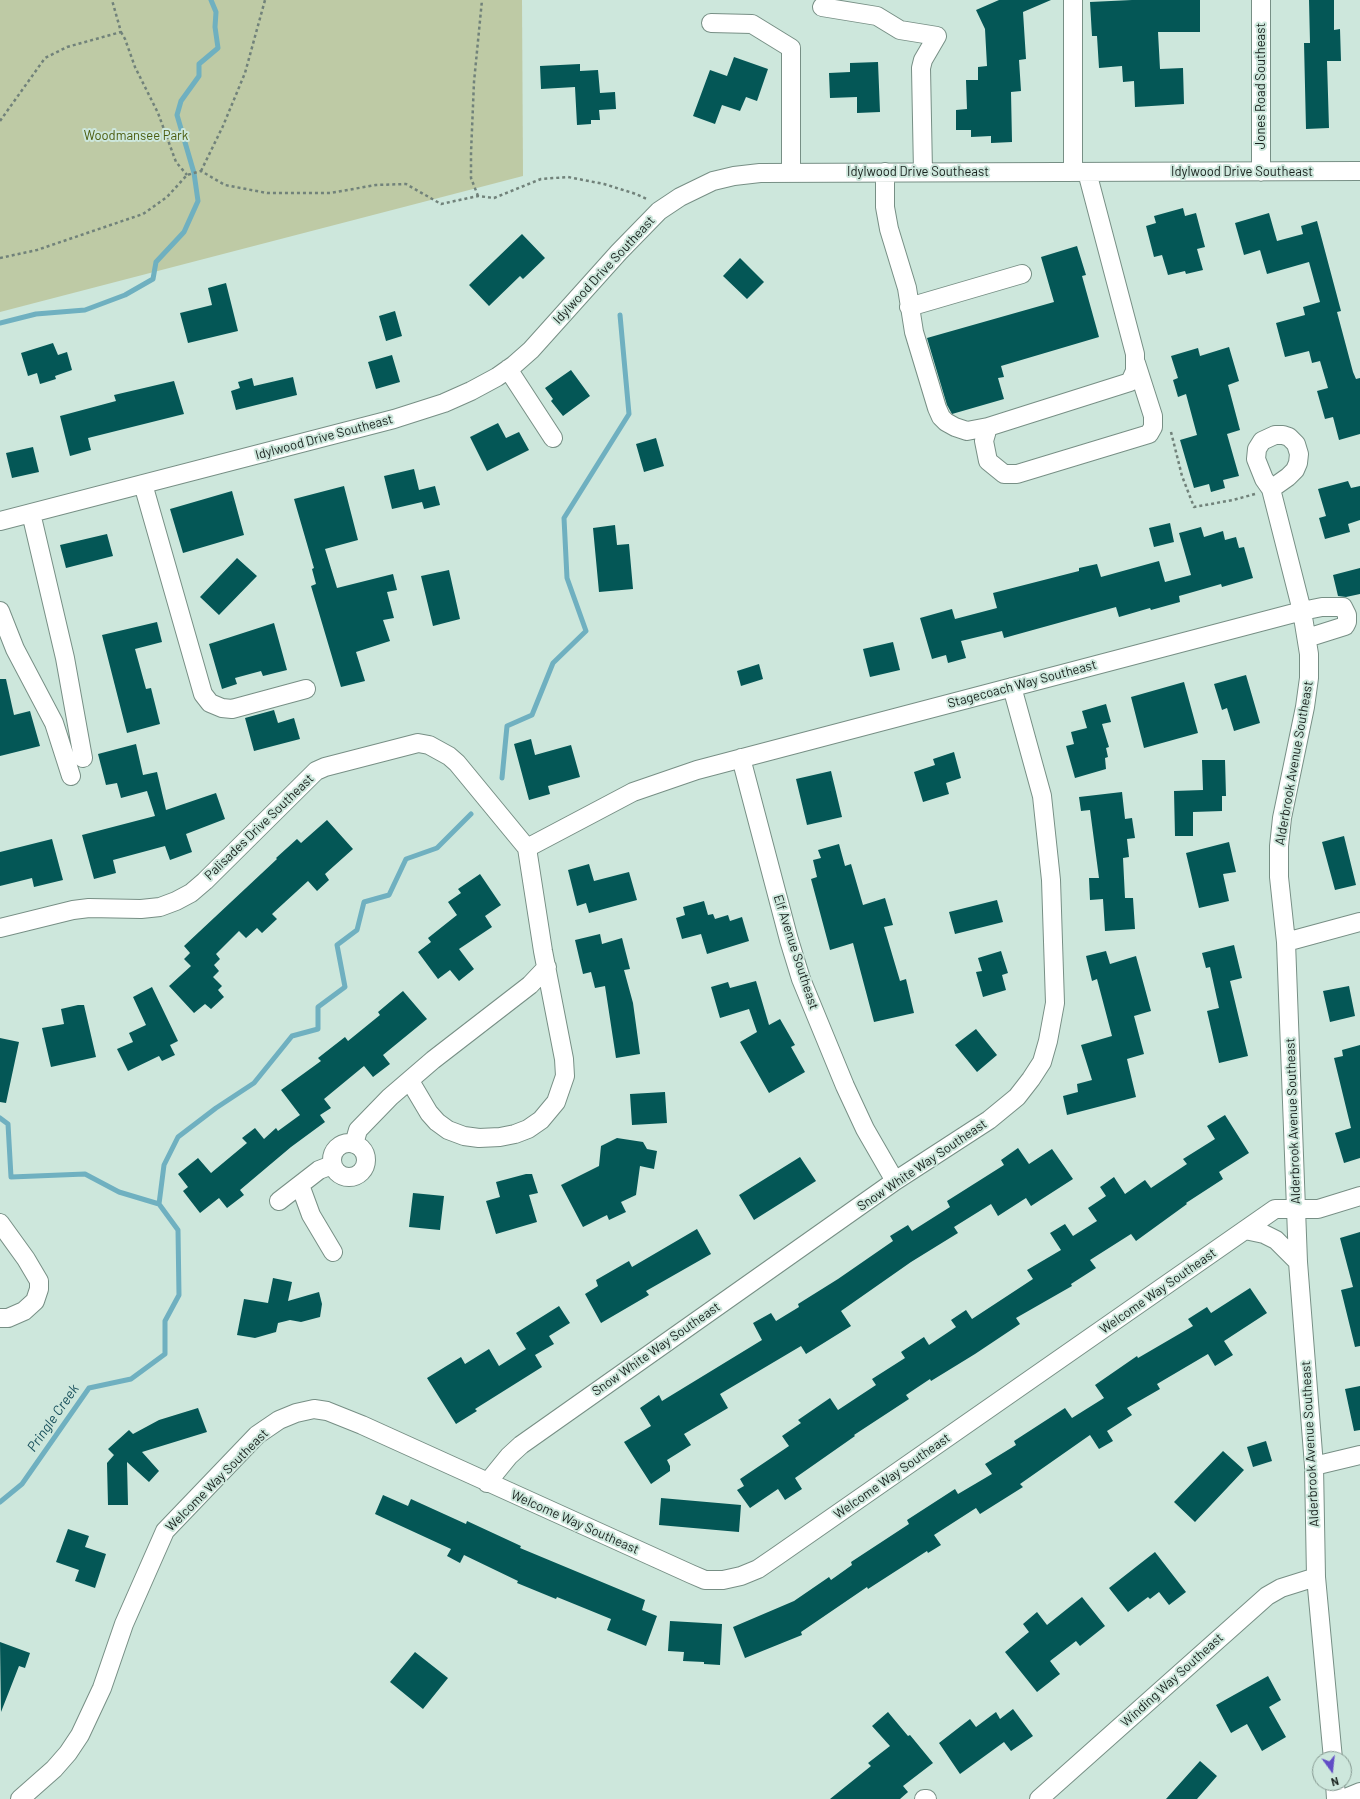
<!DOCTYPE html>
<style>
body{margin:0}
#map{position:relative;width:1360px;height:1799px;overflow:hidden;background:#cde7dc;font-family:Barlow,sans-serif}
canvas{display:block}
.north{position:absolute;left:1312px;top:1751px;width:40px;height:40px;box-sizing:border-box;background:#cde7dc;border:1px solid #859890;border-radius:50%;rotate:165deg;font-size:11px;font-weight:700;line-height:16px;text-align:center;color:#18211d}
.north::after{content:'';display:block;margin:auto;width:14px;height:18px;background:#624dc6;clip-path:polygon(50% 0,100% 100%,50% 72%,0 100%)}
</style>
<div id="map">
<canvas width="1360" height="1799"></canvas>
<div class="north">N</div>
</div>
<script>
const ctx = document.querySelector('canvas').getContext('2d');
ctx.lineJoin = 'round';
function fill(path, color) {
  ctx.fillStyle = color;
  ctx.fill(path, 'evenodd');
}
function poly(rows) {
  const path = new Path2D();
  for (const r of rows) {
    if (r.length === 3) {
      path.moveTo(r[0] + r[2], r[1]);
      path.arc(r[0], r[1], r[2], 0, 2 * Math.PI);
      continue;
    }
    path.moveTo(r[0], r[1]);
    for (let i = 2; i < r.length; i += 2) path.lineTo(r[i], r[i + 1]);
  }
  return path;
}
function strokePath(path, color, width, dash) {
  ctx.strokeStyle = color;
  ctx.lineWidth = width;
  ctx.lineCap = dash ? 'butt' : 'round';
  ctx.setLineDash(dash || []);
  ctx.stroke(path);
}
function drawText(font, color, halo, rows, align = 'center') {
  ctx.font = font + ' Barlow,sans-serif';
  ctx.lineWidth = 4;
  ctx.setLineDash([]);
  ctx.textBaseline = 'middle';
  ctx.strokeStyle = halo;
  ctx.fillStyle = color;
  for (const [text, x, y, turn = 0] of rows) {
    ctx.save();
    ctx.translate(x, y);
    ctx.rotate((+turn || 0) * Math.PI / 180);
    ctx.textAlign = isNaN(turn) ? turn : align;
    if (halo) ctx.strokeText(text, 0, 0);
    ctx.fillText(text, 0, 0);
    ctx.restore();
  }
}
fill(poly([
 [0,0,522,0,523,176,0,312]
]), '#becaa5');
strokePath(poly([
 [0,323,36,314,85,310,125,295,153,279,156,262,184,232,198,201,194,173,177,115,181,101,199,76,199,64,218,48,215,27,216,12,211,0],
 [502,778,507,726,532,715,553,663,586,631,567,578,564,518,629,414,620,315],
 [0,1118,8,1124,11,1177,85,1174,119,1192,159,1204,178,1230,179,1295,165,1321,165,1354,131,1379,89,1388,22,1484,0,1502],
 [159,1204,164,1165,178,1137,216,1108,254,1083,292,1036,318,1029,318,1007,345,987,337,945,357,930,364,902,389,895,406,859,437,848,471,814]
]), '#6fb0c0', 5);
fill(poly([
 [999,0,1051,0,1023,12,1026,59,1019,60,1021,91,1011,92,1012,142,991,143,991,136,971,137,971,130,956,130,956,110,967,109,966,80,978,80,978,67,987,66,985,29,976,10],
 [1132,0,1200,0,1200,32,1158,32,1160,69,1183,68,1184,104,1135,107,1134,81,1123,82,1122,66,1099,68,1097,36,1092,36,1090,2],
 [1309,0,1334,0,1334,30,1340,29,1341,61,1327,61,1329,128,1306,129,1304,43,1310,43],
 [734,57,768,69,757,101,746,97,740,111,722,105,715,124,693,116,710,70,727,76],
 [878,62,880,112,857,113,857,97,830,98,829,73,850,72,850,63],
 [580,64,580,71,598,70,600,93,615,92,616,109,599,110,600,120,591,120,591,124,577,125,575,87,541,89,540,66],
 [1183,208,1185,216,1196,213,1205,247,1197,249,1203,270,1186,274,1185,271,1168,275,1162,255,1154,257,1146,226,1156,223,1154,216],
 [1269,213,1277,241,1303,234,1301,226,1317,221,1341,311,1337,312,1353,372,1356,379,1360,378,1360,434,1339,440,1333,417,1325,419,1317,391,1328,388,1320,361,1312,363,1309,351,1285,357,1276,323,1305,315,1303,307,1320,302,1309,262,1267,274,1260,250,1244,255,1235,223],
 [522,234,545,258,523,279,520,276,489,306,469,285],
 [1077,246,1086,275,1082,276,1099,337,1001,366,1004,377,998,378,1004,399,952,414,947,405,927,338,1054,302,1041,257],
 [740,258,764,282,747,299,723,276],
 [226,283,238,331,188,343,180,313,212,305,208,288],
 [395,311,402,336,386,341,379,316],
 [53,343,58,355,67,352,72,370,55,376,56,379,40,384,37,373,28,376,21,353],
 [1229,347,1239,381,1228,385,1240,430,1227,434,1239,476,1223,480,1225,488,1211,492,1209,484,1194,488,1180,440,1197,435,1186,394,1178,397,1173,380,1178,378,1171,356,1198,348,1200,356],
 [392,355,400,382,376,389,368,362],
 [571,370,590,396,563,416,551,401,553,399,545,388],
 [293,377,297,395,236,410,231,391,240,388,238,382,252,378,254,386],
 [174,381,184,414,88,438,91,450,70,456,60,416,116,401,114,395],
 [498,423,506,438,519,432,529,450,487,471,470,437],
 [656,438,664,466,644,472,636,444],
 [33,447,39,472,12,478,6,453],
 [414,469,419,490,435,486,440,505,424,509,422,502,392,509,384,476],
 [1348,481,1351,488,1360,486,1360,520,1348,524,1350,532,1325,539,1319,518,1326,516,1318,489],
 [344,486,358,540,325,549,337,588,393,574,397,590,387,592,394,618,383,620,390,641,356,652,365,681,341,687,311,586,316,584,312,569,314,568,294,499],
 [232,491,244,535,183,553,170,509],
 [1170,523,1174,542,1154,547,1149,528],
 [615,525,617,545,629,544,633,589,599,592,593,528],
 [1201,527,1204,537,1223,531,1225,540,1236,537,1239,548,1244,547,1253,578,1222,587,1221,584,1179,596,1180,602,1151,610,1150,608,1119,617,1116,607,1004,638,1002,631,961,641,966,658,948,663,946,655,932,659,920,618,952,609,955,619,997,608,993,593,1079,571,1079,568,1097,564,1101,577,1159,561,1165,582,1191,575,1179,533],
 [107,534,113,556,66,568,60,545],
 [237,558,257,576,219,615,200,597],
 [1360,568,1360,594,1346,597,1338,596,1333,575],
 [449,570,460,619,433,626,421,576],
 [157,622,162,642,135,649,146,689,151,688,160,724,127,733,102,635],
 [274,623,287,670,263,676,261,671,235,678,237,684,222,689,209,644],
 [893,642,900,670,870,677,863,649],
 [759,664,763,679,741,686,737,671],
 [1246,675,1260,723,1234,731,1227,708,1222,710,1214,684],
 [0,679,6,679,14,715,30,711,40,746,0,756],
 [1184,682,1198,733,1144,748,1131,697],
 [1106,704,1111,722,1102,724,1109,747,1106,748,1108,757,1105,758,1106,769,1075,778,1066,746,1074,744,1071,732,1087,728,1082,711],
 [274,710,278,723,294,718,300,739,254,751,245,718],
 [531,739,535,755,571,745,580,777,548,786,550,794,529,800,514,744],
 [136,744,143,775,157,772,166,810,216,793,225,819,186,834,192,852,170,860,165,846,113,860,116,873,94,879,82,835,155,816,147,791,121,798,117,783,106,785,98,754],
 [954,752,961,778,946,783,949,794,923,802,914,772,935,765,933,759],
 [1202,760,1225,760,1226,796,1222,796,1222,811,1193,812,1193,836,1175,836,1174,791,1203,790],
 [831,771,842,817,807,825,796,779],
 [1122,792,1125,819,1132,818,1135,838,1127,839,1129,857,1123,858,1125,898,1133,898,1135,929,1105,931,1103,899,1090,900,1089,878,1099,878,1090,810,1081,811,1079,797],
 [327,820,353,849,325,874,329,880,317,891,308,881,272,914,277,919,262,933,257,928,246,938,239,931,216,954,220,959,214,965,219,971,213,977,222,986,218,990,224,997,211,1009,205,1004,194,1013,169,986,191,966,184,959,190,953,184,946,277,859,276,858,297,839,301,843],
 [1344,836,1356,885,1335,890,1322,842],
 [52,839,63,880,34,887,32,878,0,886,0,852],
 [1229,842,1236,872,1223,874,1229,901,1199,908,1186,853],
 [839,844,845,866,851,864,863,905,885,898,893,925,884,927,900,981,906,979,914,1013,874,1022,853,943,830,950,811,879,817,877,813,860,821,858,818,850],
 [589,864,594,881,629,872,637,900,589,913,586,903,577,906,568,870],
 [480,874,501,905,485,916,492,927,459,949,474,969,459,981,450,970,438,979,418,952,431,942,428,938,457,915,448,902,461,893,458,889],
 [997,900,1003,922,955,934,949,912],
 [704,901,708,915,713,914,715,919,728,915,730,921,742,917,749,941,707,954,701,934,682,939,676,918,685,915,683,907],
 [600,934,602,944,622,938,630,969,624,970,633,1003,640,1054,616,1058,605,986,595,988,591,972,583,974,575,940],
 [1234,945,1242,978,1230,981,1248,1056,1219,1063,1207,1011,1219,1008,1210,967,1206,968,1202,953],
 [1001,951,1008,973,1002,975,1006,990,983,997,976,972,982,971,978,958],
 [1106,951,1110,964,1136,956,1151,1011,1134,1016,1144,1054,1127,1059,1136,1097,1067,1115,1063,1096,1078,1092,1077,1084,1092,1080,1081,1045,1112,1036,1097,979,1092,981,1086,956],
 [756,981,769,1025,780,1019,795,1045,791,1047,805,1072,769,1093,740,1042,757,1032,749,1009,720,1018,711,987,728,982,730,988],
 [1349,986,1355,1016,1330,1022,1323,991],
 [152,987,178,1041,170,1045,175,1055,162,1061,159,1056,128,1071,117,1049,133,1042,129,1033,146,1025,133,997],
 [403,991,427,1019,383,1055,390,1064,373,1077,364,1066,324,1099,331,1108,320,1115,325,1122,291,1147,240,1190,244,1195,227,1208,219,1198,200,1213,183,1191,188,1187,178,1174,198,1158,211,1173,247,1143,242,1138,255,1128,264,1139,276,1128,278,1131,300,1115,281,1090,321,1061,318,1058,345,1037,348,1041,380,1015,378,1012],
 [78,1005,84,1005,96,1057,51,1067,42,1028,64,1024,61,1009],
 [976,1029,997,1055,977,1072,955,1045],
 [0,1038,19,1042,6,1103,0,1102],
 [1360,1045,1360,1158,1344,1163,1335,1133,1351,1128,1334,1058,1343,1056,1342,1050],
 [665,1092,667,1123,632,1125,630,1094],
 [1225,1115,1249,1153,1219,1172,1223,1179,1186,1203,1187,1204,1136,1241,1131,1234,1090,1260,1096,1268,1071,1284,1072,1286,1016,1318,1020,1324,975,1354,931,1381,930,1379,906,1395,909,1399,854,1435,855,1436,795,1478,802,1489,785,1500,778,1489,750,1508,737,1490,744,1486,740,1479,789,1446,782,1436,801,1423,798,1420,830,1398,838,1410,876,1385,872,1379,905,1358,901,1352,924,1337,929,1345,956,1327,951,1320,966,1310,972,1319,1033,1279,1027,1270,1061,1250,1050,1233,1065,1224,1073,1236,1097,1221,1088,1208,1106,1196,1100,1187,1114,1177,1125,1194,1145,1180,1151,1188,1187,1164,1183,1159,1215,1139,1207,1126],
 [617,1138,643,1142,647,1149,657,1151,654,1169,640,1166,636,1195,621,1202,626,1212,609,1220,607,1215,583,1227,561,1185,599,1166,601,1146],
 [1018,1148,1029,1164,1052,1149,1073,1179,1031,1206,1026,1198,998,1216,991,1204,954,1227,958,1233,911,1262,841,1311,851,1326,806,1354,801,1346,720,1394,728,1408,684,1434,691,1445,667,1460,670,1466,670,1471,651,1484,624,1442,651,1426,640,1408,659,1395,662,1401,762,1340,753,1323,771,1313,776,1321,799,1307,798,1304,838,1279,893,1241,890,1236,908,1225,912,1231,950,1207,947,1201,1004,1165,1001,1160],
 [800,1157,816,1181,754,1220,739,1195],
 [526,1174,532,1174,538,1193,529,1195,537,1222,496,1234,486,1201,500,1197,496,1182],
 [413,1193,444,1196,440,1230,409,1227],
 [697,1229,711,1254,646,1291,649,1295,601,1323,585,1294,598,1286,596,1280,629,1261,632,1267],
 [1360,1232,1360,1346,1355,1347,1341,1290,1353,1287,1340,1238],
 [273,1278,292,1282,288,1301,319,1292,322,1304,320,1317,301,1322,290,1320,278,1323,276,1332,255,1338,237,1335,244,1299,268,1303],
 [1250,1288,1267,1313,1224,1341,1233,1355,1215,1366,1208,1354,1157,1384,1160,1389,1127,1408,1132,1415,1107,1431,1113,1441,1099,1449,1090,1435,1020,1484,1023,1487,980,1514,976,1508,934,1535,941,1545,928,1553,927,1551,868,1589,867,1587,801,1632,802,1635,745,1658,733,1627,794,1601,829,1577,831,1580,852,1565,851,1562,909,1524,907,1520,955,1489,958,1494,992,1474,985,1464,1016,1445,1014,1441,1065,1408,1072,1418,1104,1398,1095,1385,1137,1356,1138,1358,1193,1326,1188,1319,1207,1307,1211,1313],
 [559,1306,570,1323,549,1336,554,1344,535,1355,542,1367,475,1409,477,1411,456,1424,427,1378,461,1357,465,1364,489,1349,499,1366,526,1349,516,1333],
 [1360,1386,1360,1430,1354,1431,1345,1389],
 [198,1408,207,1432,142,1452,159,1471,149,1482,127,1462,128,1505,108,1505,107,1463,114,1455,108,1449,129,1430,133,1434,159,1420],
 [1266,1441,1272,1461,1253,1467,1247,1447],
 [1223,1451,1244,1470,1195,1522,1174,1502],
 [383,1495,408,1506,411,1499,466,1524,467,1521,521,1546,520,1548,645,1600,642,1610,657,1616,646,1646,607,1630,611,1619,557,1597,556,1599,517,1583,518,1581,464,1555,460,1563,447,1556,451,1549,375,1514],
 [661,1498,741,1505,739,1532,659,1525],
 [68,1529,89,1536,85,1547,106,1554,95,1588,75,1581,79,1570,56,1562],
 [1155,1552,1186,1592,1169,1605,1159,1592,1150,1599,1148,1597,1128,1612,1109,1588],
 [1082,1597,1105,1626,1080,1646,1076,1641,1050,1661,1060,1674,1037,1692,1005,1652,1029,1632,1023,1624,1037,1612,1047,1625],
 [670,1621,722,1624,720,1665,704,1664,704,1662,683,1661,684,1652,668,1651],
 [0,1642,30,1653,25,1668,19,1666,1,1712],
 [415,1652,448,1678,423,1709,390,1682],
 [1268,1676,1281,1700,1269,1707,1286,1737,1262,1751,1247,1724,1231,1733,1216,1705],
 [1013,1709,1033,1736,1011,1751,1004,1742,960,1774,939,1743,970,1719,976,1727,996,1712,1000,1719],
 [888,1712,908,1736,910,1735,933,1763,903,1786,908,1792,900,1799,830,1799,871,1766,868,1763,890,1746,872,1726],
 [1200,1761,1217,1776,1197,1799,1166,1799]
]), '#045756');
const minor = poly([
 [1073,0,1073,172],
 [1261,0,1261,172],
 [822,7,877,16,900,30,937,36,923,60,921,68,923,172],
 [711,23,752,24,791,48,791,173],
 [885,172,885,207,889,229,907,288,914,332,937,408,941,417,946,422,955,427,967,431,988,427],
 [1087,172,1135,354,1135,371,1130,382,988,427,984,441,988,461,1004,474,1017,474,1149,434,1153,427,1153,416,1136,363],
 [909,307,1022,274],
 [508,369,553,438],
 [143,484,203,694,210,703,222,708,232,709,306,689],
 [1271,489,1288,477,1295,470,1298,463,1299,454,1296,444,1289,437,1283,435,1275,435,1262,441,1257,449,1256,459,1264,479,1271,489,1302,611,1309,654,1309,678,1305,707,1282,818,1279,846,1279,877,1286,942,1298,1262,1314,1466,1316,1577,1333,1759],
 [31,513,65,658,83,758],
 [0,521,394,419,444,403,471,391,497,377,514,365,531,350,619,252,659,211,680,197,713,181,734,176,760,173,1360,171],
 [0,611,15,649,54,723,71,776],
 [741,758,789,940,801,979,845,1086,865,1129,895,1181],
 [527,848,633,792,697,770,1302,611,1322,607,1343,607,1347,615,1347,622,1345,626,1307,638],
 [0,928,73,910,89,908,141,909,160,907,176,901,191,893,205,881,316,771,325,767,418,743,429,745,449,756,457,763,527,848,543,951,564,1059,565,1076,556,1102,541,1120,528,1129,515,1134,500,1137,479,1138,464,1136,448,1130,437,1122,429,1113,410,1081],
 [1286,942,1360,922],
 [349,1160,17],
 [354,1144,358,1130,390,1097,433,1060,530,985,547,967],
 [300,1185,311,1215,333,1252],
 [279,1201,319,1170,332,1165],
 [0,1223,26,1259,39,1281,39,1289,35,1301,24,1311,8,1318,0,1318],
 [1245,1230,1264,1234,1276,1240,1298,1262],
 [1314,1466,1360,1455],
 [487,1483,509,1456,521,1445,895,1181,989,1120,1017,1097,1031,1079,1042,1062,1048,1041,1055,1003,1051,880,1042,796,1012,687],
 [1335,1783,1336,1799],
 [20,1799,54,1769,68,1753,80,1735,102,1688,124,1624,165,1531,257,1435,279,1420,296,1413,314,1409,327,1411,362,1425,691,1574,705,1580,723,1580,741,1576,758,1569,777,1556,1275,1209,1318,1209,1360,1196],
 [924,1799,927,1799],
 [1039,1799,1267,1596,1281,1588,1316,1577],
 [1343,1799,1360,1792]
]);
strokePath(minor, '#778f85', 20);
strokePath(poly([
 [121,32,125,39,135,67,158,113,176,162,187,175],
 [0,121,45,58,67,47,121,32,112,0],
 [201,171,223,126,245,73,265,0],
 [478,196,471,178,471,153,474,82,482,0],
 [0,258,37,250,143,214,167,197,187,175,201,171,225,185,267,193,330,193,376,185,406,184,441,204,478,196,494,198,541,179,568,177,604,184,636,194,647,199],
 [1171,432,1182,476,1194,507,1233,500,1255,494]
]), '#71827a', 2.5, [3, 3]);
strokePath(minor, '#fff', 18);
drawText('13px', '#18211d', '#cde7dc', [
 ["Jones Road Southeast",1261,86,-90],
 ["Idylwood Drive Southeast",918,172],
 ["Idylwood Drive Southeast",1242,172],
 ["Idylwood Drive Southeast",604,270,-47],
 ["Idylwood Drive Southeast",324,437,-15],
 ["Stagecoach Way Southeast",1022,684,-15],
 ["Alderbrook Avenue Southeast",1294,763,-80],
 ["Palisades Drive Southeast",259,827,-44],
 ["Elf Avenue Southeast",796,952,72],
 ["Alderbrook Avenue Southeast",1293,1121,-92],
 ["Snow White Way Southeast",922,1165,-34],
 ["Welcome Way Southeast",1158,1291,-35],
 ["Snow White Way Southeast",656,1349,-35],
 ["Alderbrook Avenue Southeast",1310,1444,-93],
 ["Welcome Way Southeast",892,1476,-35],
 ["Welcome Way Southeast",217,1480,-45],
 ["Welcome Way Southeast",575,1522,24],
 ["Winding Way Southeast",1172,1680,-42]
]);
drawText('13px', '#4b5c0f', '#cde7dc', [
 ["Woodmansee Park",136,136]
]);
drawText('italic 14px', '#18505c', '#cde7dc', [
 ["Pringle Creek",53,1418,-55]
]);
</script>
